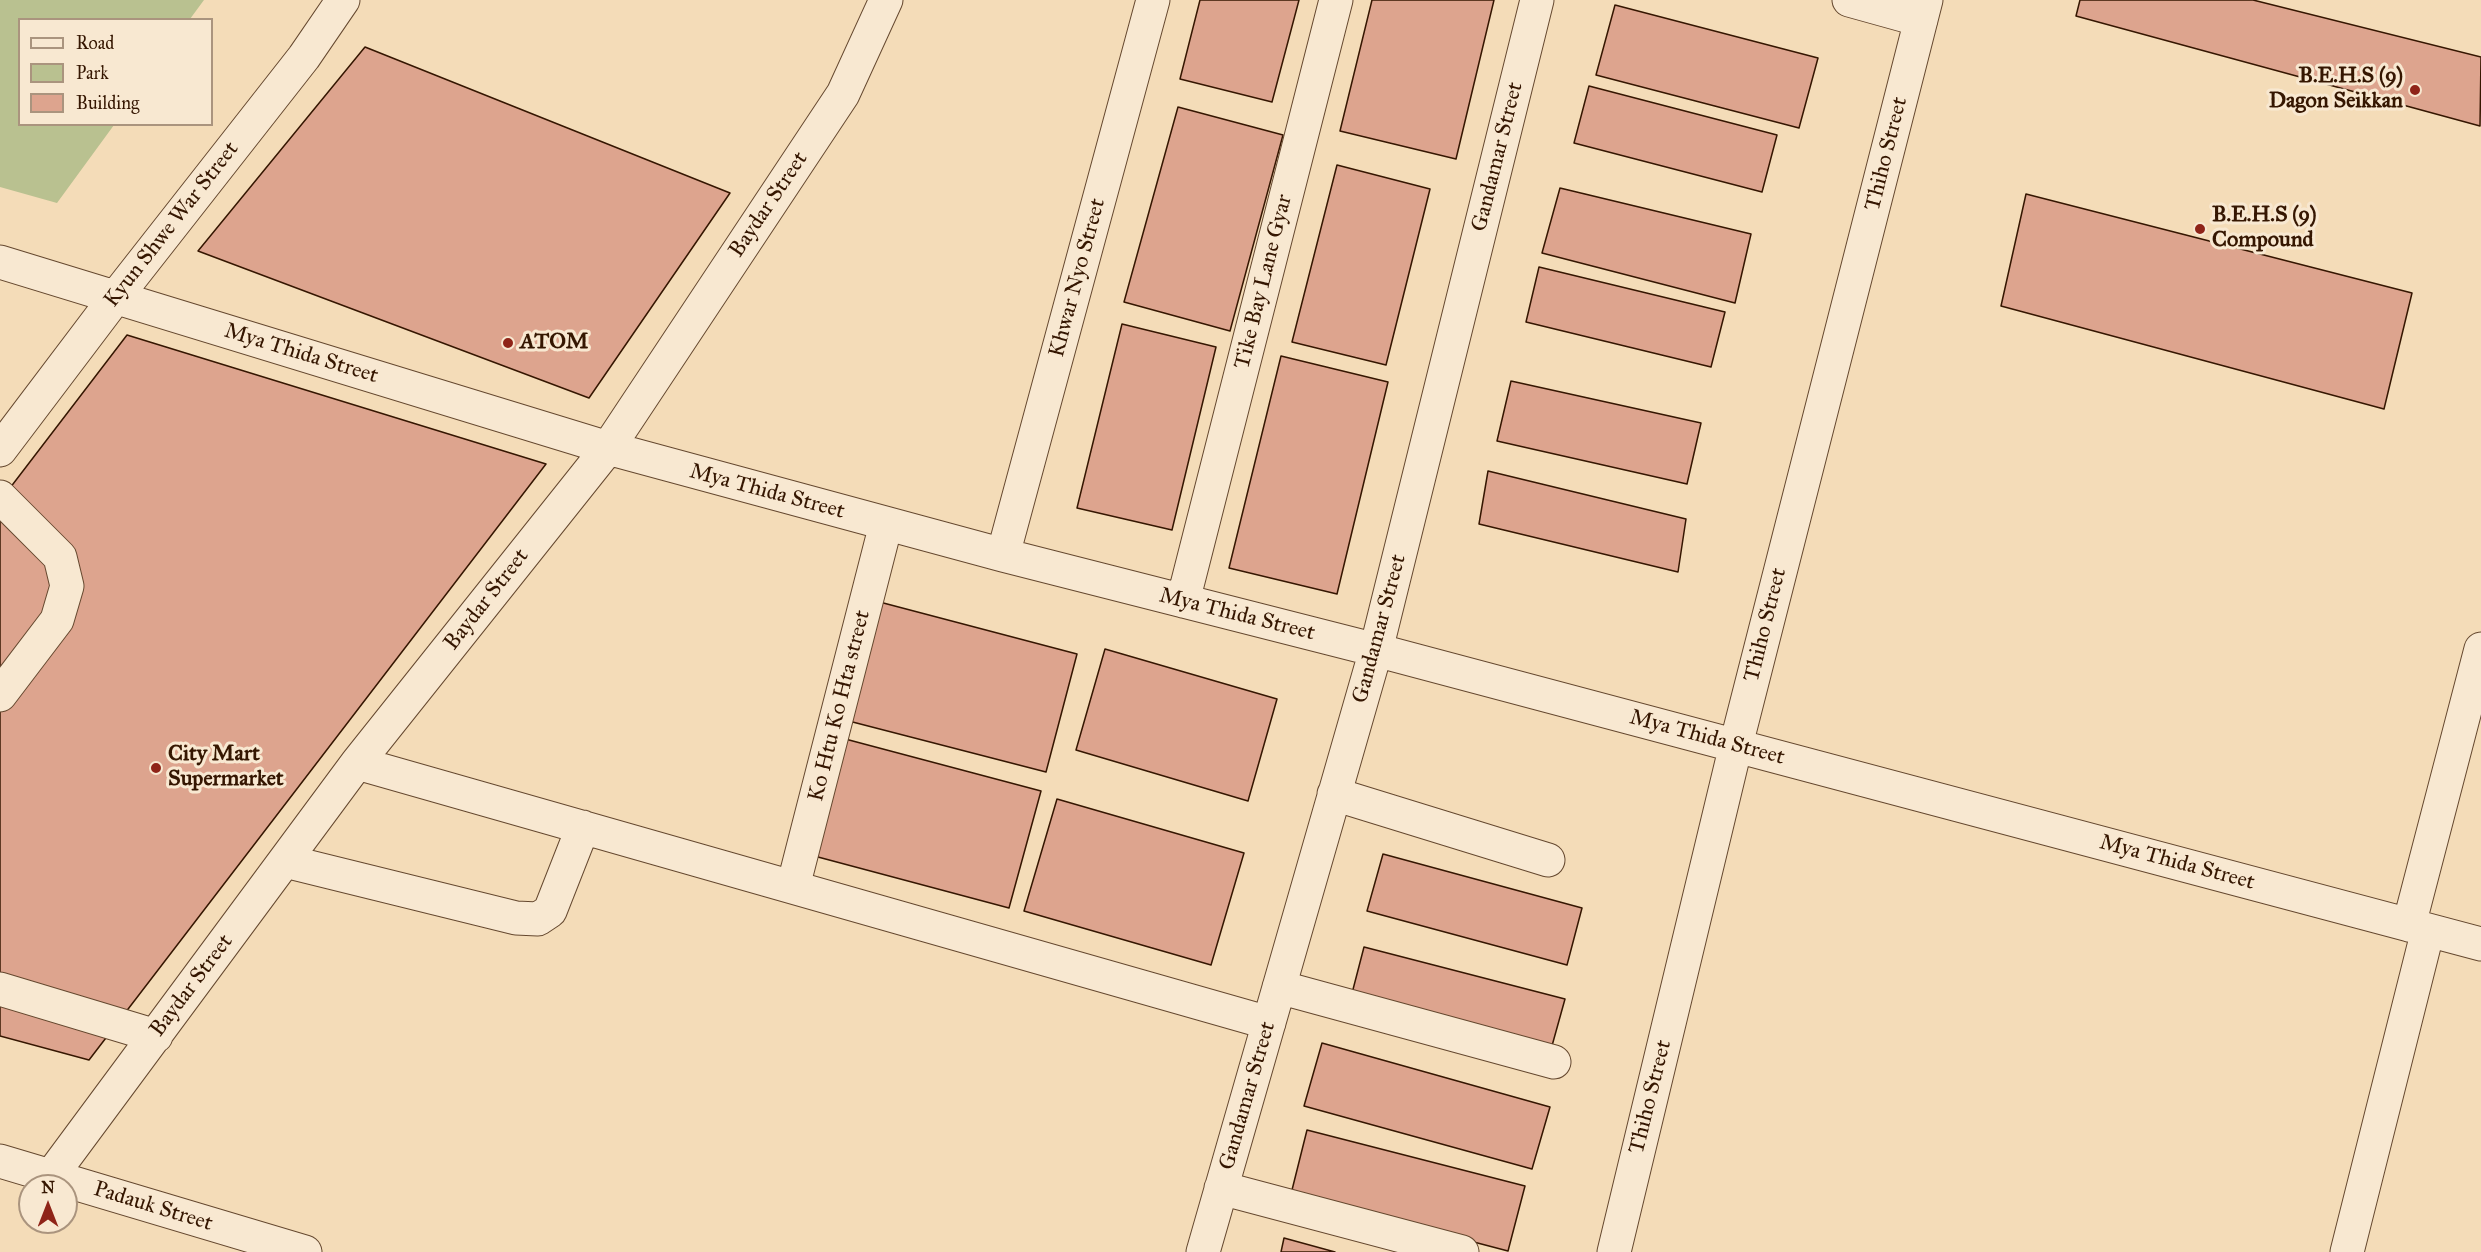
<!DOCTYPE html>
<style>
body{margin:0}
#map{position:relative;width:2481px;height:1252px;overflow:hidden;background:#f4dcb8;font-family:"IM FELL Great Primer",serif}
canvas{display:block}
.legend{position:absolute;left:18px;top:18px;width:195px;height:108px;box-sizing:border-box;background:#f8e8d1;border:2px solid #aa947e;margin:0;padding:8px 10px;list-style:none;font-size:18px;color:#351601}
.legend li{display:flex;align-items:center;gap:12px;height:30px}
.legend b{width:30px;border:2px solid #aa947e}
.north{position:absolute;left:18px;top:1174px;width:60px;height:60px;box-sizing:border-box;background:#f8e8d1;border:2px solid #aa947e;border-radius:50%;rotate:0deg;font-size:16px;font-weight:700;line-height:24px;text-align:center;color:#351601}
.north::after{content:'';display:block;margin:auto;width:21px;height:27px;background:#8f2418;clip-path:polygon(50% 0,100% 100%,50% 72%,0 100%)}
</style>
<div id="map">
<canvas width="2481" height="1252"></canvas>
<ul class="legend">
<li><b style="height:8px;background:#f8e8d1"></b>Road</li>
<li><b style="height:16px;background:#b9c190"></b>Park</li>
<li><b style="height:16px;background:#dda48e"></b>Building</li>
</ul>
<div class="north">N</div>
</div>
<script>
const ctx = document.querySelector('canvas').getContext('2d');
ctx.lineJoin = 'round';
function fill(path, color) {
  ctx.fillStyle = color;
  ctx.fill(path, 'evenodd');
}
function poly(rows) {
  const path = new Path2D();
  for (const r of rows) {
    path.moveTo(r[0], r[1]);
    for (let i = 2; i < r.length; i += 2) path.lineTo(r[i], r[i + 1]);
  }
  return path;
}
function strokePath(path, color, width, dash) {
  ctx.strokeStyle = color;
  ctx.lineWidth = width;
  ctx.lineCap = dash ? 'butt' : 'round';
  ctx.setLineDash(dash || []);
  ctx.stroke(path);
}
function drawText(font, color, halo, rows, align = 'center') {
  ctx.font = font + ' "IM FELL Great Primer",serif';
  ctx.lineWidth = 6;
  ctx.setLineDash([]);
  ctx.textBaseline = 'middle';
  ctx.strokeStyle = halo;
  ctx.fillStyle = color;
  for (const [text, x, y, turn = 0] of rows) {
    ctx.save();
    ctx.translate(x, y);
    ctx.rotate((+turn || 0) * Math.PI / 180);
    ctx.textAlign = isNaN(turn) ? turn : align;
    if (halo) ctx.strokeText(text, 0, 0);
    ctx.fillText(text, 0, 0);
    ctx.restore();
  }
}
fill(poly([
 [0,0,204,0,190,19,20,20,20,124,114,125,57,203,0,187]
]), '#b9c190');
const building = poly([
 [1200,0,1299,0,1272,102,1180,79,1200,0],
 [1372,0,1494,0,1456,159,1340,131,1372,0],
 [2080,0,2253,0,2481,57,2480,126,2076,16,2080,0],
 [1615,5,1818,58,1799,128,1596,75,1615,5],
 [365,47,730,193,589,398,198,251,365,47],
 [1589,86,1777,135,1762,192,1574,143,1589,86],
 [1178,107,1283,135,1230,331,1124,302,1178,107],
 [1337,165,1430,189,1386,365,1292,342,1337,165],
 [1560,188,1751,234,1735,303,1542,253,1560,188],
 [2026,194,2412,293,2384,409,2001,306,2026,194],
 [1539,267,1725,312,1711,367,1526,322,1539,267],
 [1122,324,1216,347,1172,530,1077,508,1122,324],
 [127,335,546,464,89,1060,0,1036,0,501,127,335],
 [1281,356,1388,382,1337,594,1229,568,1281,356],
 [1511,381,1701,423,1687,484,1497,441,1511,381],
 [1488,471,1686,519,1678,572,1479,524,1488,471],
 [872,600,1077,654,1046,772,841,719,872,600],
 [1105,649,1277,699,1248,801,1076,750,1105,649],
 [834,736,1041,791,1009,908,803,853,834,736],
 [1057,799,1244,853,1211,965,1024,911,1057,799],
 [1383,854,1582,908,1567,965,1367,911,1383,854],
 [1364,947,1565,999,1550,1053,1350,1001,1364,947],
 [1322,1043,1550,1107,1532,1169,1304,1106,1322,1043],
 [1307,1130,1525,1186,1508,1251,1291,1194,1307,1130],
 [1284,1238,1335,1252,1281,1252,1284,1238]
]);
fill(building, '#dda48e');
strokePath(building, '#351601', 1.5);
const minor = poly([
 [1849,0,1921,20],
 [0,262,608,448,1003,555,1376,650,2481,944],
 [0,450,115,298,304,57,343,0],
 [0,497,60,557,67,586,57,620,0,695],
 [1003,555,1153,0],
 [1183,601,1336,0],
 [357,763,1269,1023],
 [1334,794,1548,860],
 [285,861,516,918,538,919,550,911,583,827],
 [793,887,886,524],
 [2409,925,2481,649],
 [1279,987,1554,1062],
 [0,989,156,1036],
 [0,1161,305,1252],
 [51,1176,357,763,608,448,843,94,886,0],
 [1221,1188,1462,1252],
 [1203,1252,1376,650,1537,0],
 [1614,1252,1736,745,1926,0],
 [2347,1252,2428,930]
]);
strokePath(minor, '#65482f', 35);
strokePath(minor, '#f8e8d1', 33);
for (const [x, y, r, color] of [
 [2415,90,6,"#8f2418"],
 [2200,229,6,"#8f2418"],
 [508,343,6,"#8f2418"],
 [156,768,6,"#8f2418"]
]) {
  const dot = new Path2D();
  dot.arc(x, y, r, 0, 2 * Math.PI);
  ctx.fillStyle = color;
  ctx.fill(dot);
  strokePath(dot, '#f8e8d1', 2);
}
drawText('bold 22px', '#351601', '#f8e8d1', [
 ["B.E.H.S (9)",2403,77,"right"],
 ["Dagon Seikkan",2403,102,"right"],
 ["B.E.H.S (9)",2212,216],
 ["Compound",2212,241],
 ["ATOM",520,343],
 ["City Mart",168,755],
 ["Supermarket",168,780]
], 'left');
drawText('22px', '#351601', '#f8e8d1', [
 ["Thiho Street",1887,154,-76],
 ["Gandamar Street",1498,157,-76],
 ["Baydar Street",769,205,-56],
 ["Kyun Shwe War Street",172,225,-52],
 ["Khwar Nyo Street",1078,278,-75],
 ["Tike Bay Lane Gyar",1264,282,-76],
 ["Mya Thida Street",301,354,17],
 ["Mya Thida Street",767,492,15],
 ["Baydar Street",487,600,-52],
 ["Mya Thida Street",1237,615,14],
 ["Thiho Street",1766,625,-76],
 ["Gandamar Street",1380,629,-75],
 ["Ko Htu Ko Hta street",840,706,-76],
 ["Mya Thida Street",1707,738,15],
 ["Mya Thida Street",2177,863,15],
 ["Baydar Street",192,986,-53],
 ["Gandamar Street",1248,1096,-74],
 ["Thiho Street",1651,1097,-76],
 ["Padauk Street",153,1207,17]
]);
</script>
